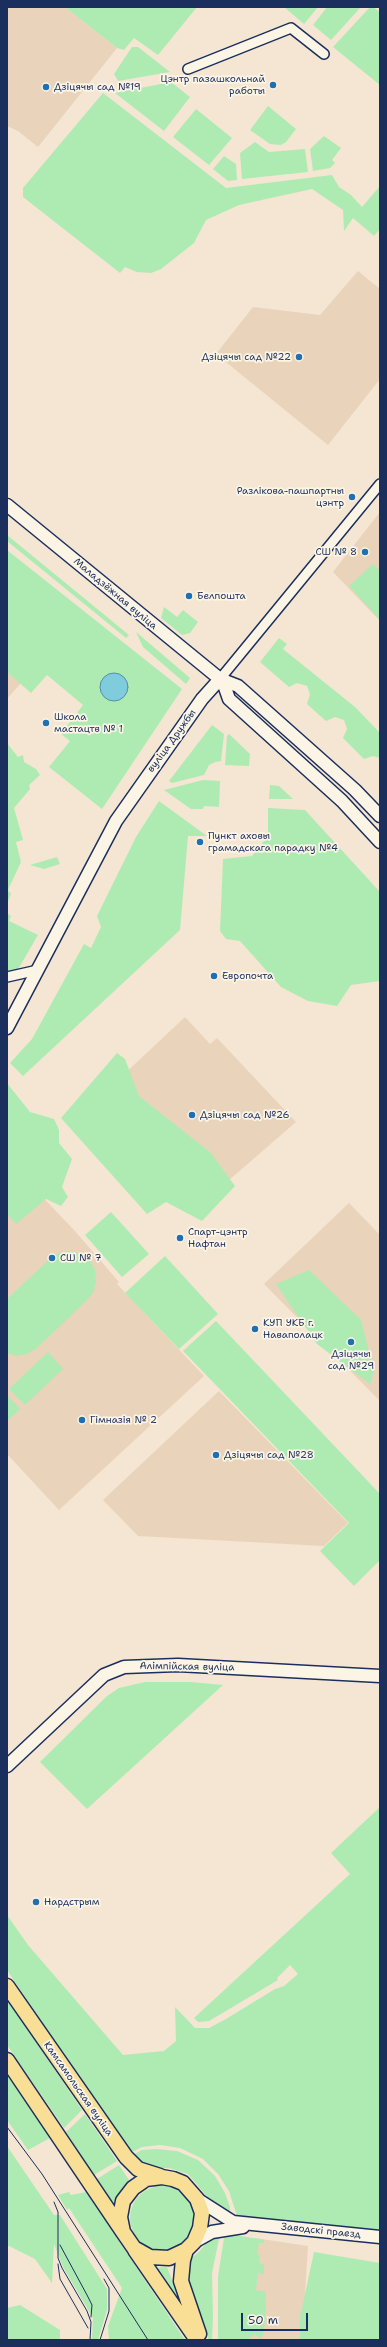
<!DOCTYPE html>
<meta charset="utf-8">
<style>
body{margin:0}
#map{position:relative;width:387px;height:2347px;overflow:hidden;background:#f4e6d2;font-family:"Shantell Sans",sans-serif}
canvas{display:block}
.frame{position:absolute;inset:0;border:8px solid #1b2f5e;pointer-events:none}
.scale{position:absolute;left:241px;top:2313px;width:67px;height:18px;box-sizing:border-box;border:2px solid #1b2f5e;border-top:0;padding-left:5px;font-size:12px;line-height:14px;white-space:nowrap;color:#1b2f5e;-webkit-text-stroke:3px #fcf5e5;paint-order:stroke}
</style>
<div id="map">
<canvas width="387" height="2347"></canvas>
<div class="frame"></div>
<div class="scale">50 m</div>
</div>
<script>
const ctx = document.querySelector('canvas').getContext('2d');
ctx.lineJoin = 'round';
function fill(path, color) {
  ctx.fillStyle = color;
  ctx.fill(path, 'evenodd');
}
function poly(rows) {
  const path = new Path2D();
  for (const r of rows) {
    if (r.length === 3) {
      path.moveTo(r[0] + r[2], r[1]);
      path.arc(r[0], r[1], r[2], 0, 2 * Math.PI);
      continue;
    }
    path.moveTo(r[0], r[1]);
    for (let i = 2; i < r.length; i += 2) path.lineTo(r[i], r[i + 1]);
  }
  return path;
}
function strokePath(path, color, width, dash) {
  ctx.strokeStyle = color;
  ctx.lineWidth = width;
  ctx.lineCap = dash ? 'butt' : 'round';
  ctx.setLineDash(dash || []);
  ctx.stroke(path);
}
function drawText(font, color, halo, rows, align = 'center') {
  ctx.font = font + ' "Shantell Sans",sans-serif';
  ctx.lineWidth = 3.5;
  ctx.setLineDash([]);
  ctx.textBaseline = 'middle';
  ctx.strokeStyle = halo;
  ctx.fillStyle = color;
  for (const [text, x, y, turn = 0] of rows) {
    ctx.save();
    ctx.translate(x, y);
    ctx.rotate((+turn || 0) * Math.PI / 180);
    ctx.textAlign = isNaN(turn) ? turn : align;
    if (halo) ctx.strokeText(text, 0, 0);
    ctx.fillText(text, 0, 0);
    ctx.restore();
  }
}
fill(poly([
 [7,7,65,7,117,48,38,147,18,131,7,126],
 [358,271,380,289,380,379,328,445,216,354,253,307,320,315],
 [380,512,380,621,333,572],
 [7,672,21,683,7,699],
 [185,1017,210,1044,217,1038,296,1122,191,1213,88,1108],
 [7,1160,74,1230,119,1282,117,1284,204,1376,59,1510,7,1454],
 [349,1203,380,1235,380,1401,264,1284],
 [219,1391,348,1523,324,1546,138,1536,103,1500],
 [255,2238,308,2246,302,2340,242,2340]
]), '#ead3bb');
fill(poly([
 [65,7,197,7,158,55,134,38,124,50,117,48],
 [284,7,318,7,304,24],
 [327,7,361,7,331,40,313,25],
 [370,7,373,7,380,12,380,85,333,47],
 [132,47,138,47,170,72,118,81,114,74],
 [171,82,190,97,164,131,115,93],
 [103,93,226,188,332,175,339,187,351,195,362,207,380,186,380,229,374,236,353,218,344,231,343,210,312,189,239,205,206,220,194,243,161,269,151,273,137,272,125,267,120,273,23,197,23,188],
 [268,106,296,129,286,142,281,145,270,144,250,130],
 [196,109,232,138,209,165,173,137],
 [324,136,341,148,332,160,335,163,330,168,313,171,310,149],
 [255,142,269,152,305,149,308,172,242,179,240,153],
 [224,156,236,164,237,180,228,181,213,169],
 [7,535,129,635,126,638,7,541],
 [7,550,182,689,102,809,49,767,70,741,61,734,83,705,47,675,31,693,7,672],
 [373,564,380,571,380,620,349,586],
 [164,607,177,617,183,610,198,622,190,633,182,635,161,618],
 [136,632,190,678,186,684,143,647],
 [279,638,287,644,283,649,355,707,380,733,380,758,373,756,364,759,343,738,347,729,344,720,335,717,326,721,307,704,310,694,307,686,297,683,289,687,260,662],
 [212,725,224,734,221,761,215,762,209,765,204,775,172,783,169,781],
 [229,734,250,754,249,766,225,765,227,736],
 [7,743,18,757,23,755,24,762,36,769,40,775,29,785,30,789,14,808,23,840,16,842,21,862,8,890,11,894,7,904],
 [203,780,220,781,219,807,204,806,203,809,191,809,164,790],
 [270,785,279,786,293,799,269,799],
 [159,801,207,836,188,836,180,930,23,1076,10,1063,32,1039,84,944,91,948,101,927,97,916,136,837],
 [268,808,305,810,380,892,380,981,351,985,337,1006,308,1001,281,987,240,941,226,939,220,931,223,859,252,856,268,836],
 [57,857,60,864,44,869,30,865],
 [7,913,11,916,9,921,38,935,17,971,7,972],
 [117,1053,125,1059,139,1096,211,1153,235,1186,202,1221,166,1202,147,1214,61,1118],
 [7,1083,30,1112,54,1119,59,1130,59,1143,72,1159,62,1187,68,1197,61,1206,46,1199,16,1224,7,1214],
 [111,1212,149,1254,122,1277,85,1235],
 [69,1251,80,1254,89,1260,95,1269,96,1280,94,1291,88,1299,36,1349,27,1354,16,1356,7,1353,7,1299,50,1259,59,1253],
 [165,1256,218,1314,179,1349,125,1293],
 [309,1270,361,1320,374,1371,370,1384,317,1344,276,1284],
 [216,1321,380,1494,380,1560,354,1586,320,1551,349,1523,183,1351],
 [48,1352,63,1369,25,1405,9,1389],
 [7,1395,20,1409,7,1421],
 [145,1682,191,1682,223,1685,87,1809,40,1762,107,1696,119,1688],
 [380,1807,380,2230,237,2216,229,2191,218,2174,203,2159,180,2148,160,2145,142,2147,130,2153,7,1970,7,1915,28,1945,123,2055,164,2051,176,2041,175,2007,195,2028,209,2028,226,2019,275,1989,284,1986,298,1974,290,1965,277,1978,278,1980,209,2021,198,2022,194,2018,350,1874,331,1853],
 [7,1999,82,2110,64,2128,7,2045],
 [7,2075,50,2138,28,2150,7,2120],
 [85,2114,117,2161,94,2175,66,2132],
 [7,2146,54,2215,60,2215,107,2289,107,2310,98,2340,92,2340,93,2318,63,2267,54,2244,52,2283,35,2259,7,2245],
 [156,2149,177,2151,198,2160,215,2176,225,2193,230,2207,230,2215,214,2205,188,2174,169,2168,152,2168,143,2164,133,2155,142,2150],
 [119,2165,129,2180,113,2203,97,2179],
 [162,2218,32],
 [69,2192,71,2195,86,2192,185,2340,109,2340,108,2326,122,2288,69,2208,67,2210,58,2195],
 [220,2234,212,2273,213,2317,212,2340,209,2340,184,2278,190,2259,199,2252,210,2238],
 [235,2235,264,2240,264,2243,259,2243,257,2255,260,2255,259,2263,264,2264,264,2274,258,2273,256,2290,266,2292,265,2321,263,2335,260,2339,255,2334,247,2340,218,2340,218,2276,224,2238],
 [314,2252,380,2263,380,2340,300,2340,300,2317],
 [167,2267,187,2320,151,2268],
 [20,2305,60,2330,60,2340,7,2340,7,2308]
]), '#aeebb2');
const water = poly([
 [114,687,14]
]);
fill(water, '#7fccdd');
strokePath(water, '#578daa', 1);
const street = poly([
 [188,69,291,28,324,54],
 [220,679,380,484],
 [7,977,38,970]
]);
const secondary = poly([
 [7,505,220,679,238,686,355,790,380,816],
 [223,682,229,699,342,801,380,842],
 [7,1028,116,821,202,699,220,679],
 [7,1766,104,1675,124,1667,178,1665,380,1676],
 [197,2199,233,2222,380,2237],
 [194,2242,212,2232,243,2227]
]);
const primary = poly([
 [7,1986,126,2157,138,2169,160,2176],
 [7,2060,123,2232,134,2248,150,2257,169,2258,186,2250,194,2242,200,2228,202,2213,197,2199,183,2183,173,2179,162,2177,146,2179,133,2188,123,2201,120,2217,123,2232],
 [135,2250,197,2340],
 [186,2250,183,2260,181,2281,199,2334]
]);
strokePath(street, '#1b2f5e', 12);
strokePath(secondary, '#1b2f5e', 15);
strokePath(primary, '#1b2f5e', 17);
strokePath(street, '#fcf5e5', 9);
strokePath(secondary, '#fcf5e5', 12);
strokePath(primary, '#f9df96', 14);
strokePath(poly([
 [7,2127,42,2174,148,2340],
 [54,2202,58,2212,58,2258,62,2268,87,2311,91,2322,90,2340],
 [60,2245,87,2295,92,2305,91,2317],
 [58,2264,60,2279,88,2328],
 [100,2340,109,2311,109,2288,104,2279]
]), '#1b2f5e', 1);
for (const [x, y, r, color] of [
 [273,85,4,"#1f6fb2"],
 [46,87,4,"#1f6fb2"],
 [299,357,4,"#1f6fb2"],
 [352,497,4,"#1f6fb2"],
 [365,552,4,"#1f6fb2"],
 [189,596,4,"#1f6fb2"],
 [46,723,4,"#1f6fb2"],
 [200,842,4,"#1f6fb2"],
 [214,976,4,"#1f6fb2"],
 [192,1115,4,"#1f6fb2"],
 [180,1238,4,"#1f6fb2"],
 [52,1258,4,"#1f6fb2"],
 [255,1329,4,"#1f6fb2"],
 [351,1342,4,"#1f6fb2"],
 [82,1420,4,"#1f6fb2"],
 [216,1455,4,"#1f6fb2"],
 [36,1902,4,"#1f6fb2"]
]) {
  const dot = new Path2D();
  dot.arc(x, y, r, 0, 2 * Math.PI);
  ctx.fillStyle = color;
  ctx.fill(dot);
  strokePath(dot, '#fcf5e5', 1.5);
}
drawText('10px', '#1b2f5e', '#fcf5e5', [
 ["Цэнтр пазашкольнай",265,79,"right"],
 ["работы",265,91,"right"],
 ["Дзіцячы сад №19",54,87],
 ["Дзіцячы сад №22",291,357,"right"],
 ["Разлікова-пашпартны",344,491,"right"],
 ["цэнтр",344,503,"right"],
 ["СШ № 8",357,552,"right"],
 ["Белпошта",197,596],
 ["Школа",54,717],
 ["мастацтв № 1",54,729],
 ["Пункт аховы",208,836],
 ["грамадскага парадку №4",208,848],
 ["Европочта",222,976],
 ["Дзіцячы сад №26",200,1115],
 ["Спарт-цэнтр",188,1232],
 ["Нафтан",188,1244],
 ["СШ № 7",60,1258],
 ["КУП УКБ г.",263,1323],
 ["Наваполацк",263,1335],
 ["Дзіцячы",351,1354,"center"],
 ["сад №29",351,1366,"center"],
 ["Гімназія № 2",90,1420],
 ["Дзіцячы сад №28",224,1455],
 ["Нардстрым",44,1902]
], 'left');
drawText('10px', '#1b2f5e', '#fcf5e5', [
 ["Маладзёжная вуліца",115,594,40],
 ["вуліца Дружбы",172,741,-54],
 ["Алімпійская вуліца",187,1667,1],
 ["Камсамольская вуліца",78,2089,55],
 ["Заводскі праезд",321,2231,6]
]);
</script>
